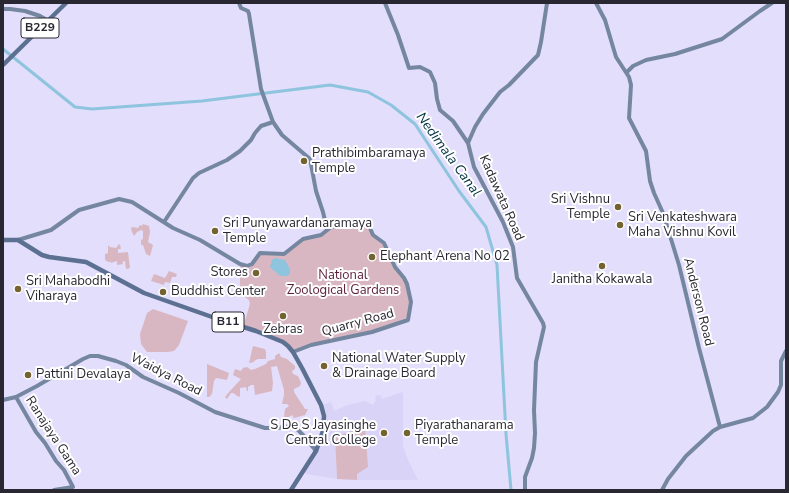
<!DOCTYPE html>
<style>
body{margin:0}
#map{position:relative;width:789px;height:493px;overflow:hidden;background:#e2defb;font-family:"Nunito Sans",sans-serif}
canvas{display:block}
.frame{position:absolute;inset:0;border:4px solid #292832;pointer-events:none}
</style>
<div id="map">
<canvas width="789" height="493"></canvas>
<div class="frame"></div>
</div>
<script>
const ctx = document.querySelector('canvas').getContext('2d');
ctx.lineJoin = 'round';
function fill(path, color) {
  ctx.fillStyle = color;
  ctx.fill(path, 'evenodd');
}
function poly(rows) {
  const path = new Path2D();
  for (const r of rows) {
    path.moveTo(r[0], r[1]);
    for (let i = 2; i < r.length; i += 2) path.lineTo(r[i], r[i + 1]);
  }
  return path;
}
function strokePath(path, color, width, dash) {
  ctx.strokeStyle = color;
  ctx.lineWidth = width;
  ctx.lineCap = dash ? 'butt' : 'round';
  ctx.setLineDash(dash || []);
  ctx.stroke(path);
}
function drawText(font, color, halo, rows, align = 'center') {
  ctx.font = font + ' "Nunito Sans",sans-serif';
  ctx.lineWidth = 4;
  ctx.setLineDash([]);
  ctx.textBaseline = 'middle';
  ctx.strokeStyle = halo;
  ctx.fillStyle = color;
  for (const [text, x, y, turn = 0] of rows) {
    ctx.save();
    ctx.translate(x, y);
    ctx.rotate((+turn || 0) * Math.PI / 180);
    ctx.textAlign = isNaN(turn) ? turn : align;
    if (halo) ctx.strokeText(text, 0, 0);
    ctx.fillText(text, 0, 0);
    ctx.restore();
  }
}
fill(poly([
 [403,392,403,446,407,458,418,480,357,480,357,474,335,437,337,479,301,473,316,451,321,437,323,405,331,402,334,411,348,405,365,401,373,405,376,400,375,396,380,395,382,399]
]), '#d8d3f7');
fill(poly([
 [143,224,149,226,150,232,148,242,153,245,150,256,146,254,143,245,141,245,141,240,143,239,143,231,141,230,137,232,134,236,132,232,131,228,133,227,138,228,140,225,142,226],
 [365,224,373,235,384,243,390,257,404,278,411,302,409,317,372,332,342,338,293,352,288,346,243,327,250,304,249,300,242,295,241,292,240,284,240,264,250,265,258,255,284,254,303,239,315,237,327,229,341,225],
 [119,244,120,245,121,249,118,249,118,253,128,252,130,268,126,269,125,261,122,262,123,264,117,265,117,261,111,263,111,262,108,262,105,260,105,254,108,253,108,245,110,247,116,248],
 [169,271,177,274,176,277,172,277,170,283,165,282,164,285,151,281,154,274,165,278],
 [153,309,188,321,179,345,174,351,168,352,147,352,141,344,140,334,147,313],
 [253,346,265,349,266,352,266,359,258,359,254,361,254,362,249,363],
 [279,353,281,357,287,359,295,366,295,369,292,371,293,374,298,376,301,383,300,386,294,389,294,392,305,409,308,409,305,415,294,418,292,415,287,418,284,417,285,409,289,406,287,404,282,404,284,395,284,390,277,366,271,367,273,383,272,391,255,395,254,385,251,385,248,387,248,391,247,391,246,387,240,388,240,396,239,397,233,393,231,393,227,399,225,397,229,392,241,379,233,375,235,369,241,371,243,368,247,367,251,370,255,369,266,364,268,361,275,359,275,356],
 [207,364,229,373,227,380,216,378,214,381,212,394,209,397,207,397],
 [365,426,368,467,357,474,357,480,337,479,335,437]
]), '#d8b7c2');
fill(poly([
 [275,258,285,260,290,269,290,274,287,276,280,276,277,273,273,270,270,267,272,260]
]), '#8ec4dd');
strokePath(poly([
 [3,49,75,107,92,109,202,101,330,85,368,92,391,105,415,124,459,191,486,227,497,265,506,434,511,490]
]), '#8ec4dd', 3);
strokePath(poly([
 [239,3,241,8,248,11,249,14,261,89,273,122,282,135,310,159,316,191,323,212,327,229],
 [385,3,398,35,409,68,420,67,430,72,435,83,437,99,440,110,453,121,468,143],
 [596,3,605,20,616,57,629,77,631,85,629,118,646,151,650,181,654,193,663,213,679,265,699,348,720,427],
 [3,9,10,9,25,11,40,16,47,20],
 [627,72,633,66,646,60,675,54,722,39,760,11,772,3],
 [164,222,193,178,199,173,227,160,240,151,251,140,255,133,261,126,273,122],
 [18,240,51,230,79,210,119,199,132,202,173,228,200,240,240,264,247,266,252,264,260,253,284,254,303,239,321,235,331,227,359,222,365,224,370,228,373,235,384,243,395,267,404,278,407,284,411,302,408,320,372,332,311,345,293,352],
 [16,397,36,432,45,443,56,461,64,470,73,487,54,490],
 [3,400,16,397,37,386,83,359,90,356,98,356,116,361,126,365,143,377,179,393,215,412,265,428,277,428,292,426,296,428,303,435,316,451],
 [525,490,525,477,532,458,534,448,535,433,534,410,536,362,544,327,543,323,517,278,513,247,503,222,474,167,468,143,475,127,483,114,500,92,509,85,538,55,541,42,547,3],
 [662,490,668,479,686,456,713,431,720,427,753,418,767,407,778,392,781,385,781,361,786,351]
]), '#7586a1', 4);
strokePath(poly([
 [3,65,66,3],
 [3,240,18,240,42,255,49,257,86,262,144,293,215,318,256,331,283,342,288,346,293,352,302,368,321,405,324,416,323,431,316,451,291,490]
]), '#5c7091', 4.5);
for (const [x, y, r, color] of [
 [304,161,4,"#746231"],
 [618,207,4,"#746231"],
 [620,225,4,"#746231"],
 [215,231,4,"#746231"],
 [372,257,4,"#746231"],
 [602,266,4,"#746231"],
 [256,273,4,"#746231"],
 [18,289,4,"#746231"],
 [163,292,4,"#746231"],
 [283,316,4,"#746231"],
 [324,366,4,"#746231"],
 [28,375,4,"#746231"],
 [384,433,4,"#746231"],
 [407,433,4,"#746231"]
]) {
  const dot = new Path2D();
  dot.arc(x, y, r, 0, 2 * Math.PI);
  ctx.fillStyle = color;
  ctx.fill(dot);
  strokePath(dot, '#fff', 1.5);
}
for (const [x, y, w] of [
 [40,28,38],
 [228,322,32]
]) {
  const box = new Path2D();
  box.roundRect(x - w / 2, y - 10, w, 20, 3);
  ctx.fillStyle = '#fff';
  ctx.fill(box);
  strokePath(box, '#292832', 1);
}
drawText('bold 12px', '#292832', null, [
 ["B229",40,28],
 ["B11",228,322]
]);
drawText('13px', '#292832', '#fff', [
 ["Prathibimbaramaya",312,154],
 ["Temple",312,169],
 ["Sri Vishnu",610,200,"right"],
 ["Temple",610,215,"right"],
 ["Sri Venkateshwara",628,218],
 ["Maha Vishnu Kovil",628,233],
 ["Sri Punyawardanaramaya",223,224],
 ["Temple",223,239],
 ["Elephant Arena No 02",380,257],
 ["Stores",248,273,"right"],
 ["Janitha Kokawala",602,280,"center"],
 ["Sri Mahabodhi",26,282],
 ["Viharaya",26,297],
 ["Buddhist Center",171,292],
 ["Zebras",283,330,"center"],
 ["National Water Supply",332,359],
 ["& Drainage Board",332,374],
 ["Pattini Devalaya",36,375],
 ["S De S Jayasinghe",376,426,"right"],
 ["Central College",376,441,"right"],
 ["Piyarathanarama",415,426],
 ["Temple",415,441]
], 'left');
drawText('13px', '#292832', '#fff', [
 ["Kadawata Road",501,198,66],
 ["Anderson Road",698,302,76],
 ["Quarry Road",358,323,-15],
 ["Waidya Road",166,375,27],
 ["Ranajaya Gama",53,436,57]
]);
drawText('13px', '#5d1f3b', '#fff', [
 ["National",343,276],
 ["Zoological Gardens",343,291]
]);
drawText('italic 14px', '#003142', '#fff', [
 ["Nedimala Canal",448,155,54]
]);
</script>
